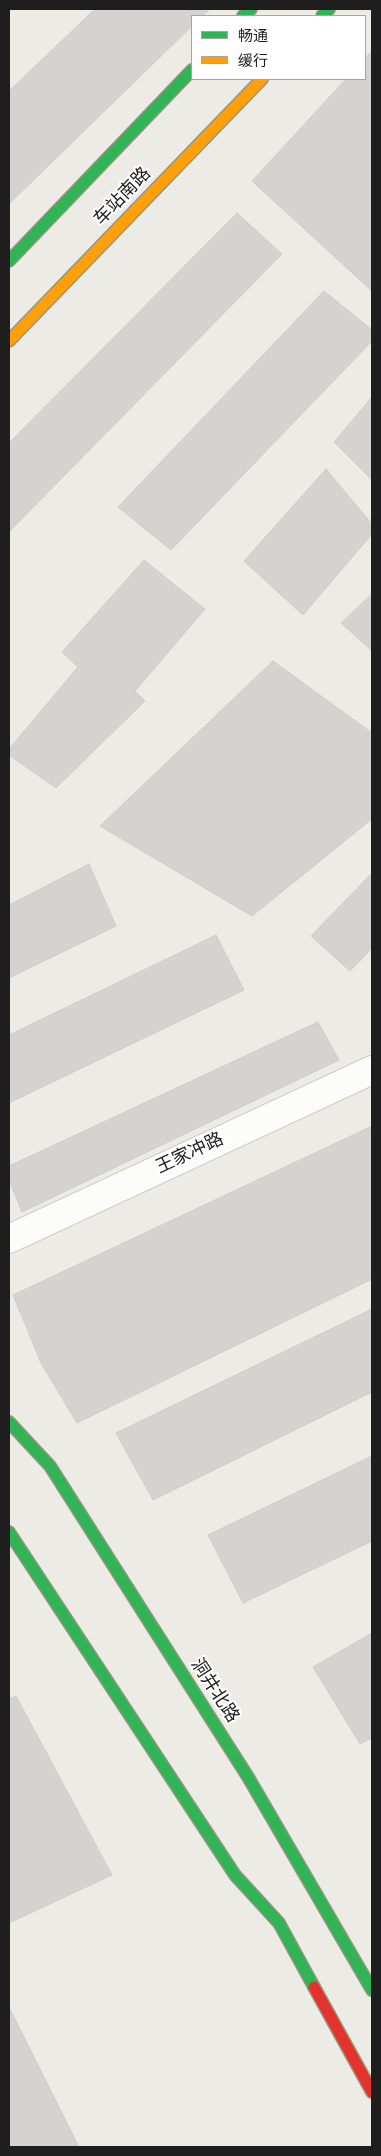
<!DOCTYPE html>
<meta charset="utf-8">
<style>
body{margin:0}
#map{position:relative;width:381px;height:2156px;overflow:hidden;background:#edebe6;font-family:"Nunito Sans","Noto Sans SC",sans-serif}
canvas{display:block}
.frame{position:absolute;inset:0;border:10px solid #1e1e1e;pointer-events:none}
.legend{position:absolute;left:191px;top:15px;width:175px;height:65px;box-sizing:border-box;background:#fff;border:1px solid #a5a5a5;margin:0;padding:6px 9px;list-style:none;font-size:15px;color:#1e1e1e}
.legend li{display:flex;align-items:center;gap:10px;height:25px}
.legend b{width:25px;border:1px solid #a5a5a5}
</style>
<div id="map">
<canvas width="381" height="2156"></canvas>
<div class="frame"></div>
<ul class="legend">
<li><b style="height:6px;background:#30b455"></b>畅通</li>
<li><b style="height:6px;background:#ff9f0a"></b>缓行</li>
</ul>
</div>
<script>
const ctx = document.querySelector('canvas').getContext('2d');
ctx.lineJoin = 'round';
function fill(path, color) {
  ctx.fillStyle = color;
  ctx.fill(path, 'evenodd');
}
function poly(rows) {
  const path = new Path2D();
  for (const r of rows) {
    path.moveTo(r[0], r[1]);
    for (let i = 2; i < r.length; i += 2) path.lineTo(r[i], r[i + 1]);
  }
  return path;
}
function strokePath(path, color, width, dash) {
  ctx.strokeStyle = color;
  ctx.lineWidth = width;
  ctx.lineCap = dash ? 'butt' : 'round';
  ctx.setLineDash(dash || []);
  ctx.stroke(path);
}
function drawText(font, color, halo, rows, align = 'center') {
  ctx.font = font + ' "Nunito Sans","Noto Sans SC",sans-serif';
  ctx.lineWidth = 4;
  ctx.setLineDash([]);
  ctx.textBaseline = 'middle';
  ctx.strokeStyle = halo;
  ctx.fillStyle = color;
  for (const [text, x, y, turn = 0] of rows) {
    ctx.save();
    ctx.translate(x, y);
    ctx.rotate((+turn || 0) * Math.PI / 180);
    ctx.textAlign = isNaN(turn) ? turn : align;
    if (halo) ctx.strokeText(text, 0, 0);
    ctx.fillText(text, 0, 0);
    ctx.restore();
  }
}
const building = poly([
 [95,9,210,9,202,16,192,16,192,26,9,204,9,91,95,9],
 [372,51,372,291,252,181,346,79,365,79,365,59,372,51],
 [237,213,282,254,9,532,9,443,237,213],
 [324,291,372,330,372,341,171,550,118,507,324,291],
 [372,397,372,480,334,442,372,397],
 [326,469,372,524,372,534,303,615,244,561,326,469],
 [144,560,205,609,135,691,145,701,56,788,9,755,9,749,78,667,62,652,144,560],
 [372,594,372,651,341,623,372,594],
 [273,661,372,733,372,819,252,916,100,826,273,661],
 [89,864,116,926,9,978,9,905,89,864],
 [372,873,372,948,350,971,311,936,372,873],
 [216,935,244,990,9,1103,9,1035,216,935],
 [318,1022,339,1060,22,1212,9,1180,9,1166,318,1022],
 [372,1126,372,1279,77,1423,41,1363,13,1295,372,1126],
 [372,1309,372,1392,153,1500,116,1433,372,1309],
 [372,1456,372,1541,243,1603,208,1535,372,1456],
 [372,1633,372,1738,360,1744,313,1667,372,1633],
 [16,1696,112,1875,9,1923,9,1699,16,1696],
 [9,2007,79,2147,9,2147,9,2007]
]);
fill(building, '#d5d3cf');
strokePath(building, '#d0ccc7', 1);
const street = poly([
 [9,1239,372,1070]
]);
const fast = poly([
 [243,16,251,9],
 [322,16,329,9],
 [9,261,192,70],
 [9,1422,50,1466,248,1777,372,1990],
 [9,1532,235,1875,279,1923,314,1987]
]);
const slow = poly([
 [9,341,262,79]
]);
const jam = poly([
 [314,1987,372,2092]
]);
strokePath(street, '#c5c4c2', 30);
strokePath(fast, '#94977e', 14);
strokePath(slow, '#94977e', 14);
strokePath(jam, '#94977e', 14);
strokePath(street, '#fcfcfb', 28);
strokePath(fast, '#30b455', 11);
strokePath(slow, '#ff9f0a', 11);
strokePath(jam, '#e5322d', 11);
drawText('18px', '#1e1e1e', '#fff', [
 ["车站南路",123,197,-46],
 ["王家冲路",190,1154,-25],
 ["洞井北路",214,1691,57]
]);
</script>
